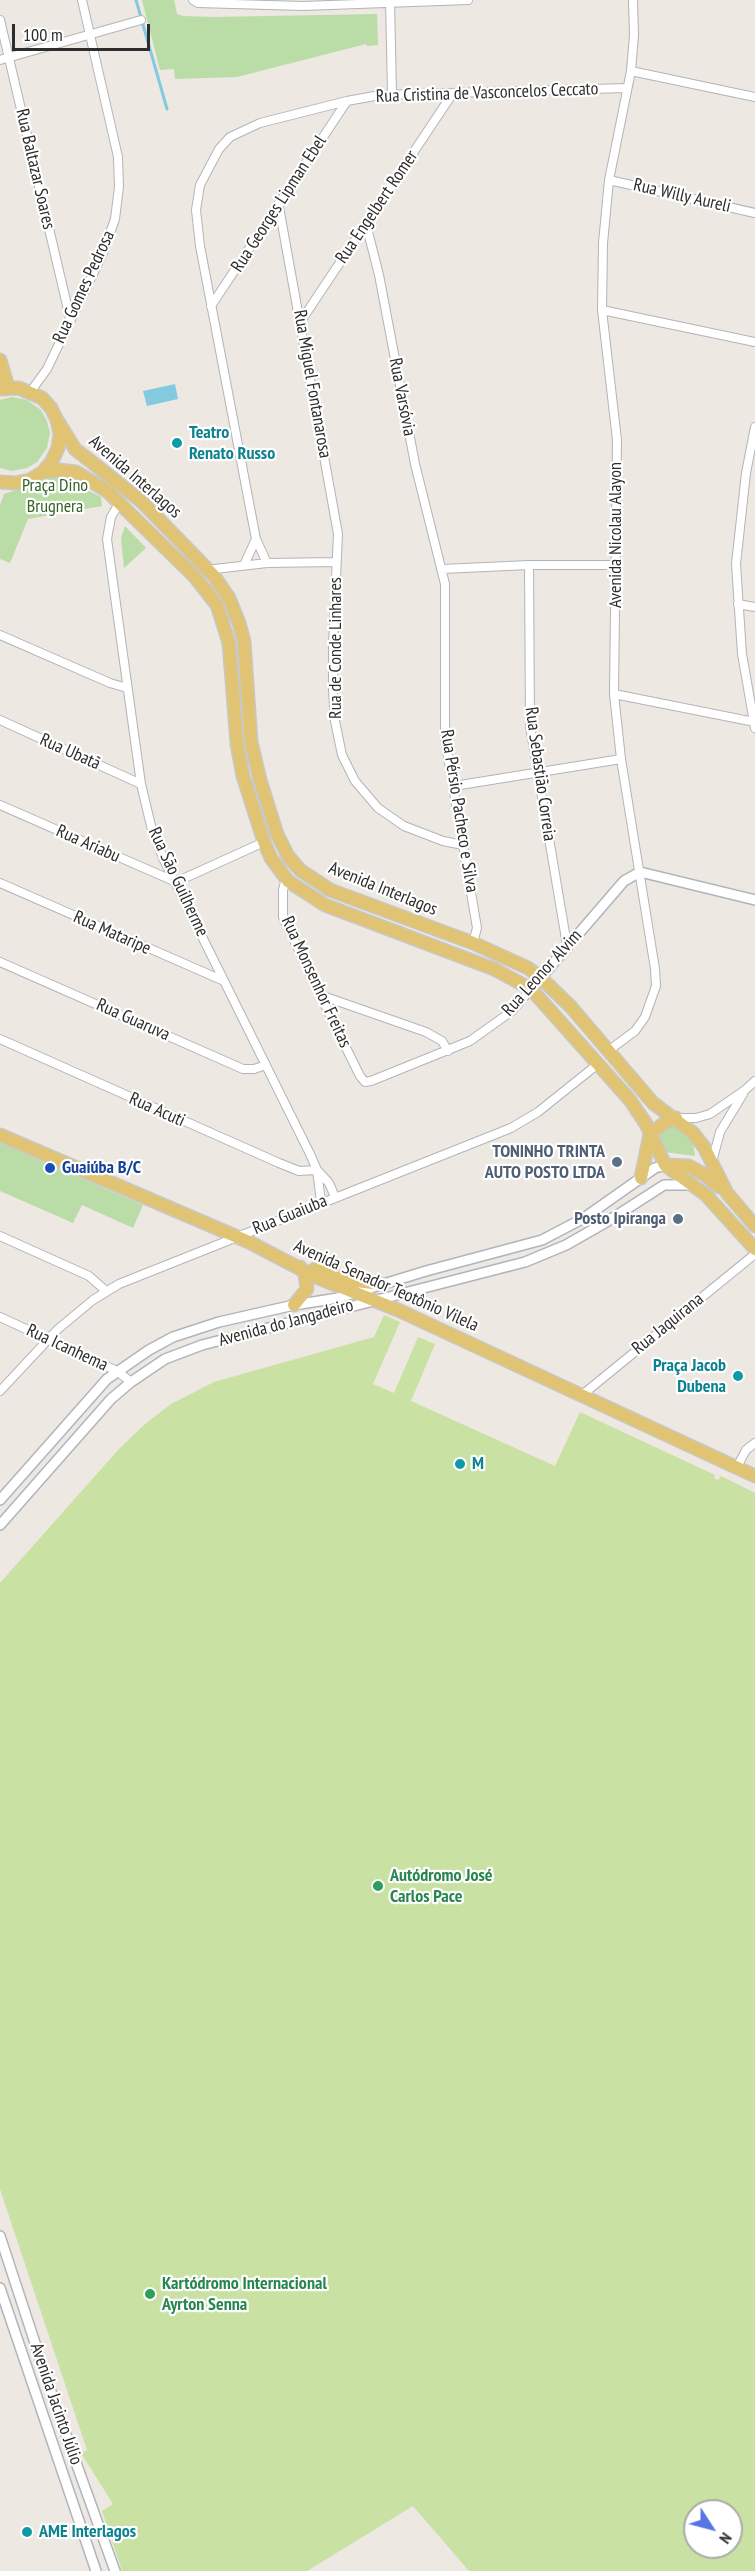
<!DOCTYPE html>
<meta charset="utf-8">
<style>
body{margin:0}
#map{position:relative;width:755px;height:2571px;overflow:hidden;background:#ede8e2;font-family:"PT Sans Narrow",sans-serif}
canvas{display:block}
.north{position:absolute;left:683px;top:2499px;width:60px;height:60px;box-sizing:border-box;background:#fff;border:2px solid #ababab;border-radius:50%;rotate:126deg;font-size:16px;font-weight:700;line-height:24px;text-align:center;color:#2d2d2d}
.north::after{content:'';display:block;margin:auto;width:21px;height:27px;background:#5875e4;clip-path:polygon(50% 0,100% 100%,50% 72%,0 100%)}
.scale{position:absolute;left:12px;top:24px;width:138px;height:27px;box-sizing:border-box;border:3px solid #2d2d2d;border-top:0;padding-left:8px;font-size:18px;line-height:21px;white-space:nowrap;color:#2d2d2d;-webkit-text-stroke:4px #fff;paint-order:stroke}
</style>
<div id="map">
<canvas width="755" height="2571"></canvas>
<div class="north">N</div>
<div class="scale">100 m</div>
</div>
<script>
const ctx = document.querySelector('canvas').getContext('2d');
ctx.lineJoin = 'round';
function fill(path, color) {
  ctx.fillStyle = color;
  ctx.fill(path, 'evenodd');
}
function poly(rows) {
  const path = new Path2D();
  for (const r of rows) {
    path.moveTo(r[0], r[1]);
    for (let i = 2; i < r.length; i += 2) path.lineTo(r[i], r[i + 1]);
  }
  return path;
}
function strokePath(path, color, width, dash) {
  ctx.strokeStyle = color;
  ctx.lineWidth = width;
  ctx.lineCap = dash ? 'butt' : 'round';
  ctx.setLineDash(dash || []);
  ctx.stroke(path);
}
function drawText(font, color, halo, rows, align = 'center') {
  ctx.font = font + ' "PT Sans Narrow",sans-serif';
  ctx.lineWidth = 4.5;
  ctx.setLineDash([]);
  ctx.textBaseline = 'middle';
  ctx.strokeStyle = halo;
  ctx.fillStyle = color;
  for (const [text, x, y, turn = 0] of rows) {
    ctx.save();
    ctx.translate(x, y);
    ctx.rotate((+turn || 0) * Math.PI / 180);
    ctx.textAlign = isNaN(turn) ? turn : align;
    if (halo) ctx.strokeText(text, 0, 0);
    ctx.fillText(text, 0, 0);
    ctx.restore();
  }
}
fill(poly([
 [142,0,174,0,177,14,183,16,214,17,377,14,378,45,367,46,366,44,237,77,175,79,174,69,160,70],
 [12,397,27,400,41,410,47,421,50,433,47,448,37,462,27,468,12,471,0,468,0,400],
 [58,476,101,497,102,506,28,519,10,563,0,559,0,505,4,494],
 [125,526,146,548,124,568,121,538],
 [673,1123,681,1128,693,1142,695,1156,665,1152,656,1134],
 [0,1143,143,1205,133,1228,82,1205,73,1223,0,1191]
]), '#badca6');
fill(poly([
 [384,1315,400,1322,373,1384,394,1393,418,1337,435,1344,411,1401,555,1466,580,1412,715,1475,714,1478,718,1480,721,1476,755,1493,755,2571,469,2571,413,2506,307,2571,122,2571,102,2511,113,2504,81,2453,87,2450,0,2189,0,1583,119,1449,144,1425,171,1404,214,1382,374,1337],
 [695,2511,731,2511,731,2547,695,2547]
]), '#c9e1a3');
fill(poly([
 [175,384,178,399,147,406,143,391]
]), '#83cae0');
strokePath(poly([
 [136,0,167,109]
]), '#83cae0', 3);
const minor = poly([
 [193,0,198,3,303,6,468,0],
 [390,0,392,94],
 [0,20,70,318],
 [0,60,141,20],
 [631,71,755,97],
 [609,180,755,213],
 [279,207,338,534,333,644,333,690,335,721,342,755,355,781,378,808,404,826,443,841,463,845],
 [366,224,379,275,415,464,445,584,445,739,477,928,473,943],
 [211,306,347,101],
 [602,310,755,342],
 [301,321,453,93],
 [31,391,47,369,103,253,115,219,119,187,118,157,82,0],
 [755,427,746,473,736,564,742,654,755,728],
 [120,502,111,517,107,539,141,784,152,830,164,860,310,1154,317,1170,321,1202],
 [267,563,256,539,200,246,196,210,200,185,219,149,230,137,260,123,347,101,380,95,627,88],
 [244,565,256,539],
 [529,565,530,726,567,945],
 [442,569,529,565,616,565],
 [206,570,267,563,336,562],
 [738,604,755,607],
 [0,635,110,683,127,688],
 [614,694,755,722],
 [0,720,141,784],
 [454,786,621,759],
 [0,805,176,882,264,842],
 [286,878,283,890,283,917,320,995,360,1076,365,1082,371,1081,470,1041,512,1011,531,989],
 [0,883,224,981],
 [0,962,243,1069,254,1069,266,1065],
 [320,995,426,1032,442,1041,448,1051],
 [0,1039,279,1163,299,1171,317,1170],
 [608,1051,635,1031,645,1017,656,986,655,969,621,759,614,694,617,440,602,310,603,243,609,180,631,71,634,35,633,0],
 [676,1118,696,1118,710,1114,745,1090,755,1081],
 [712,1162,720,1132,743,1094],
 [317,1170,329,1183,335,1197],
 [0,1236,89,1276,106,1291],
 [0,1317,117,1371,131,1382],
 [0,1391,58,1329,93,1300,119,1284,511,1128,538,1112,598,1064],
 [582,1395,755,1254],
 [737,1467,746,1450,755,1443]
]);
const tertiary = poly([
 [531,989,624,881,640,872,755,900],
 [0,1500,107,1379,149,1350,173,1337,219,1322,294,1305,338,1298,426,1271,542,1240,584,1218,655,1168,665,1165],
 [0,1525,111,1399,131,1382,165,1359,202,1345,525,1262,566,1245,608,1221,664,1185,691,1185],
 [0,2236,56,2407,115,2571],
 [0,2288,96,2571]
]);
const primary = poly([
 [0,360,8,387],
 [0,389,19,388,42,398,51,408,57,420,60,434,58,448,52,461,43,472,30,480,15,483,0,482],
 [57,420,75,449,141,501,214,576,229,598,239,623,244,641,251,742,260,780,277,834,288,856,300,870,330,890,473,943,528,968,540,977,571,1007,653,1103,693,1133,704,1147,727,1193,755,1226],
 [43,472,59,470,76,472,107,491,195,577,217,605,229,643,237,744,243,776,264,842,271,858,288,881,325,905,494,969,531,989,630,1100,646,1124,665,1165,706,1195,755,1249],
 [0,1135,249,1242,316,1277,398,1310,755,1476],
 [665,1165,689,1166,705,1175,719,1187],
 [641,1178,650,1134,666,1122,676,1118],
 [315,1269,348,1280,381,1284],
 [294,1305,307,1289,305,1274,300,1267]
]);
strokePath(minor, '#b2b4bc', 10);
strokePath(tertiary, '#b2b4bc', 12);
strokePath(primary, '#c8c8c8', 15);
strokePath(minor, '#fff', 8);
strokePath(tertiary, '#fff', 9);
strokePath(primary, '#e0c474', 12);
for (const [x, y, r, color] of [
 [177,443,6,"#0f9aa8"],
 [617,1162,6,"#5c6f8a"],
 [50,1168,6,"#1a4fb4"],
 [678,1219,6,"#5c6f8a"],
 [738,1376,6,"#0f9aa8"],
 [460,1464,6,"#0f9aa8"],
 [378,1886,6,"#2e9e5b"],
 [150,2294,6,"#2e9e5b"],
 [27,2532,6,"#0f9aa8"]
]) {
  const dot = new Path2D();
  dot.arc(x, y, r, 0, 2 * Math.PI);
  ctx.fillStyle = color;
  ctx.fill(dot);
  strokePath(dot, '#fff', 2);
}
drawText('18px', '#2d2d2d', '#fff', [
 ["Rua Cristina de Vasconcelos Ceccato",487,93,-2],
 ["Rua Baltazar Soares",35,169,77],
 ["Rua Willy Aureli",682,196,13],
 ["Rua Georges Lipman Ebel",279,204,-57],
 ["Rua Engelbert Romer",377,207,-56],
 ["Rua Gomes Pedrosa",84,287,-65],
 ["Rua Miguel Fontanarosa",312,384,80],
 ["Rua Varsóvia",402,397,79],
 ["Avenida Interlagos",135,477,41],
 ["Avenida Nicolau Alayon",616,535,-90],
 ["Rua de Conde Linhares",336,648,-90],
 ["Rua Ubatã",70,752,24],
 ["Rua Sebastião Correia",540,774,82],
 ["Rua Pérsio Pacheco e Silva",459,811,81],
 ["Rua Ariabu",88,844,24],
 ["Rua São Guilherme",178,882,65],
 ["Avenida Interlagos",383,889,22],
 ["Rua Mataripe",112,933,24],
 ["Rua Leonor Alvim",542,973,-48],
 ["Rua Monsenhor Freitas",316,982,65],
 ["Rua Guaruva",133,1020,24],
 ["Rua Acuti",157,1110,24],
 ["Rua Guaiuba",290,1215,-22],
 ["Avenida Senador Teotônio Vilela",386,1286,24],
 ["Avenida do Jangadeiro",286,1323,-15],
 ["Rua Jaquirana",668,1324,-39],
 ["Rua Icanhema",67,1348,25],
 ["Avenida Jacinto Júlio",56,2404,71]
]);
drawText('bold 18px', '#0d838f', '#fff', [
 ["Teatro",189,433],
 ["Renato Russo",189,454],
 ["Praça Jacob",726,1366,"right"],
 ["Dubena",726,1387,"right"],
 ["M",472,1464],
 ["AME Interlagos",39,2532]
], 'left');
drawText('18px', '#336325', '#fff', [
 ["Praça Dino",55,486],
 ["Brugnera",55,507]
]);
drawText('bold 18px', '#4e5e75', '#fff', [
 ["TONINHO TRINTA",605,1152],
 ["AUTO POSTO LTDA",605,1173],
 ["Posto Ipiranga",666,1219]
], 'right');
drawText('bold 18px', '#164399', '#fff', [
 ["Guaiúba B/C",62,1168]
], 'left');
drawText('bold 18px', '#27864d', '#fff', [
 ["Autódromo José",390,1876],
 ["Carlos Pace",390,1897],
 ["Kartódromo Internacional",162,2284],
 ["Ayrton Senna",162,2305]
], 'left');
</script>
